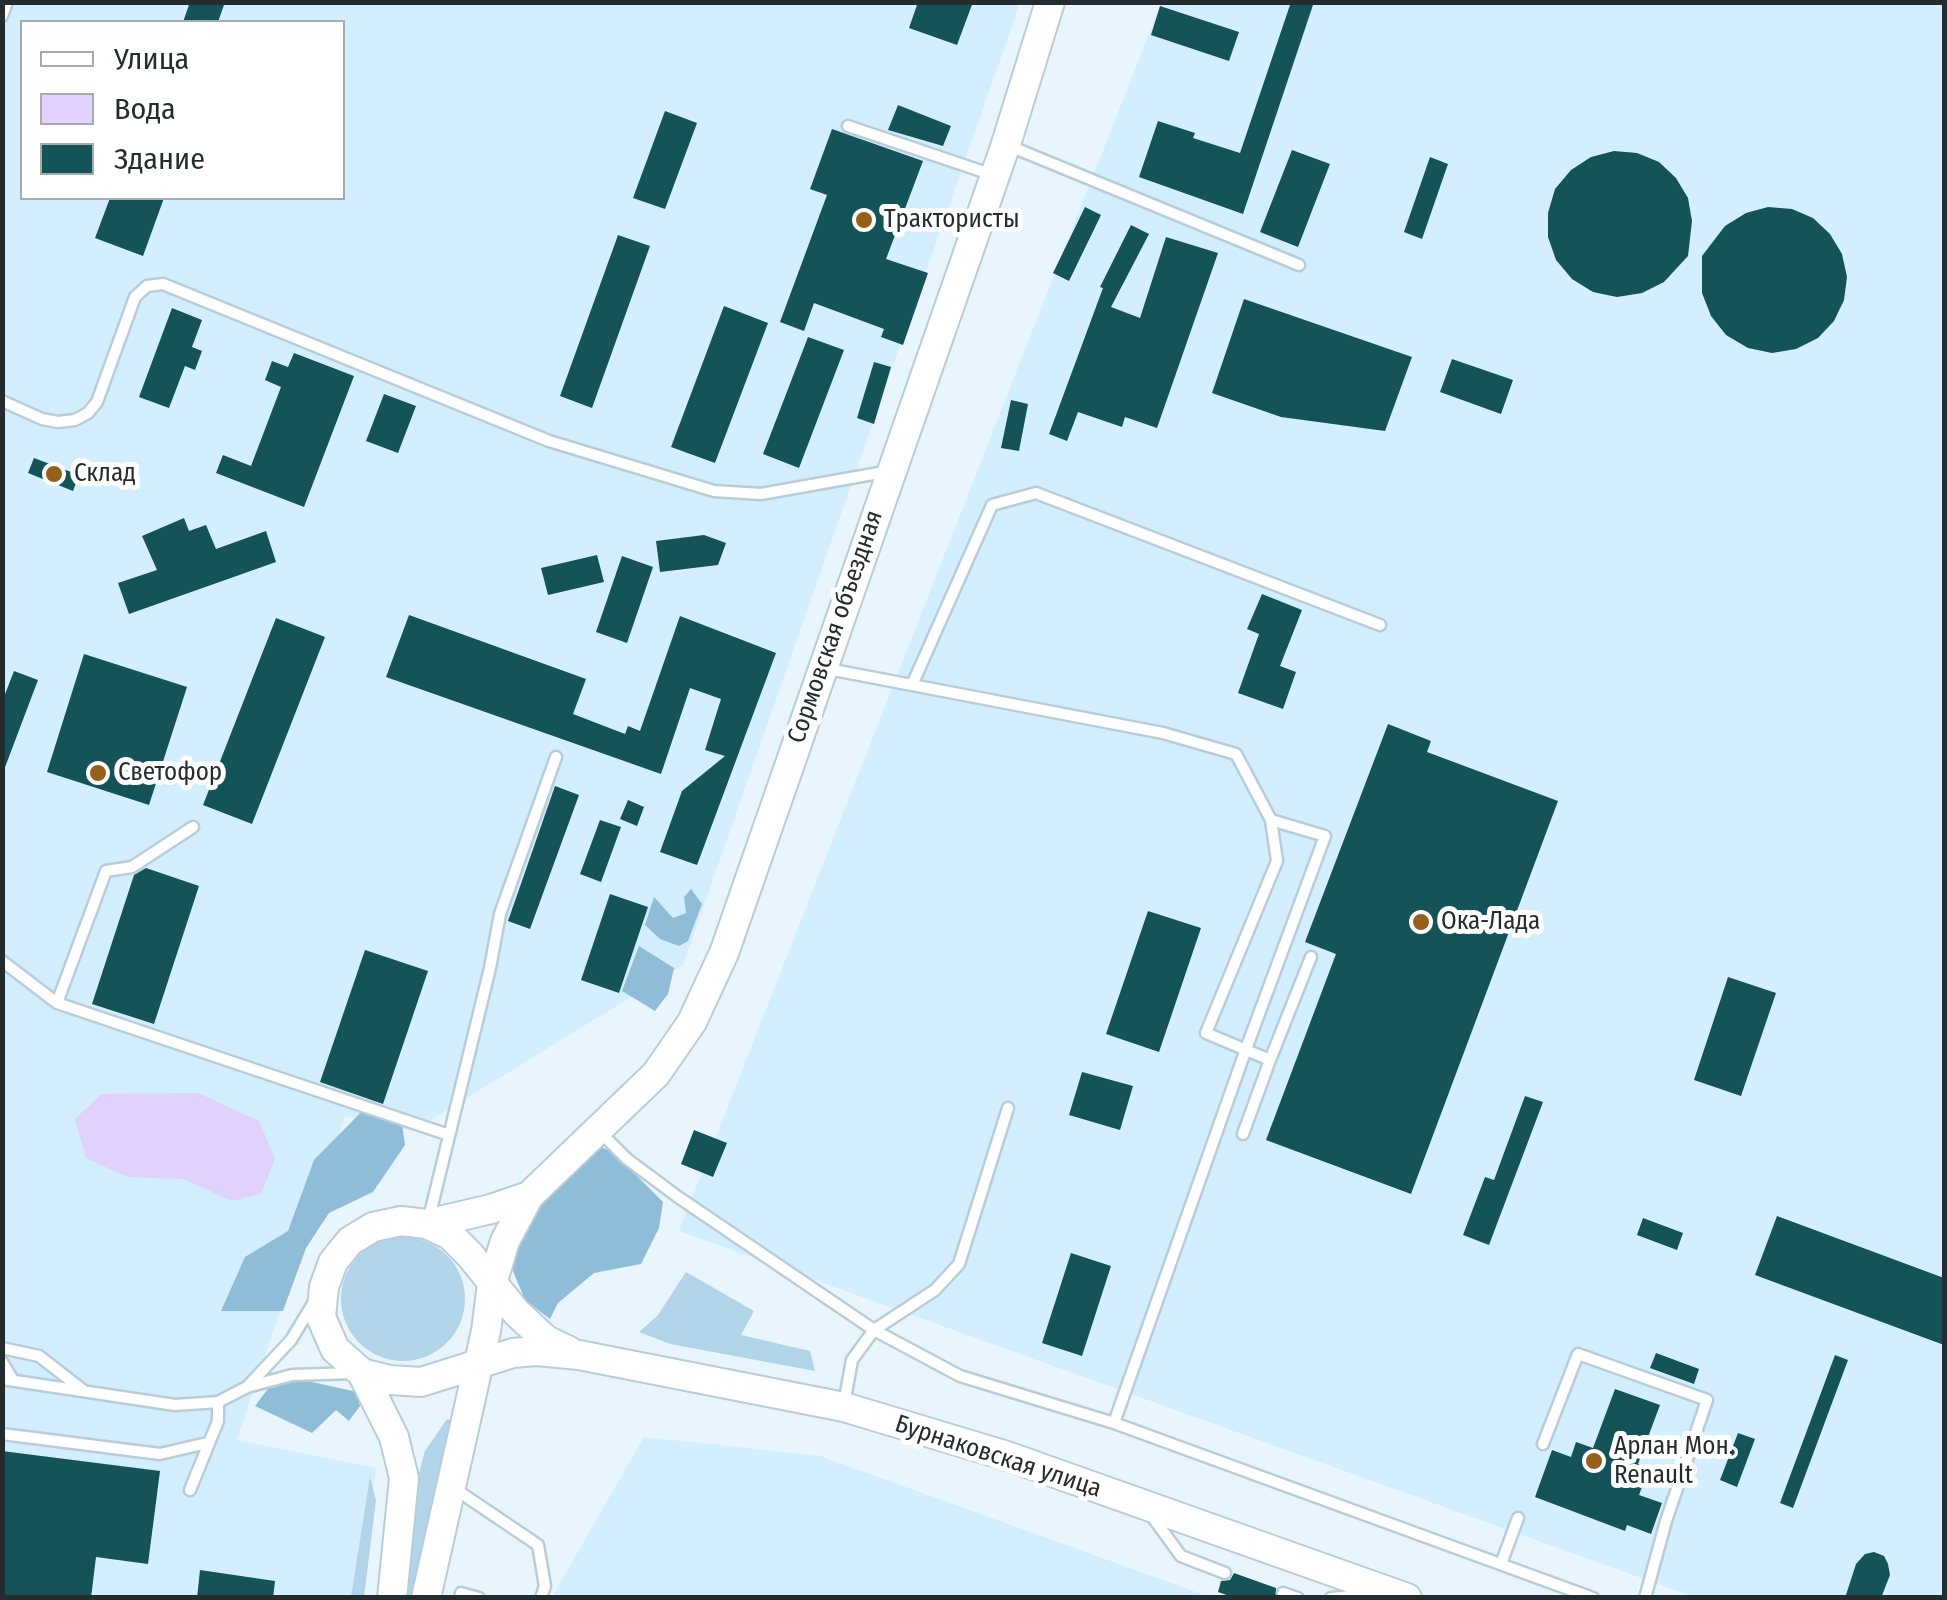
<!DOCTYPE html>
<meta charset="utf-8">
<style>
body{margin:0}
#map{position:relative;width:1947px;height:1600px;overflow:hidden;background:#e9f5fc;font-family:"Fira Sans Condensed",sans-serif}
canvas{display:block}
.frame{position:absolute;inset:0;border:5px solid #242c30;pointer-events:none}
.legend{position:absolute;left:20px;top:20px;width:325px;height:180px;box-sizing:border-box;background:#fff;border:2px solid #a7abac;margin:0;padding:12px 18px;list-style:none;font-size:30px;color:#242c30}
.legend li{display:flex;align-items:center;gap:20px;height:50px}
.legend b{width:50px;border:2px solid #a7abac}
</style>
<div id="map">
<canvas width="1947" height="1600"></canvas>
<div class="frame"></div>
<ul class="legend">
<li><b style="height:12px;background:#fff"></b>Улица</li>
<li><b style="height:28px;background:#e0d1fd"></b>Вода</li>
<li><b style="height:28px;background:#145357"></b>Здание</li>
</ul>
</div>
<script>
const ctx = document.querySelector('canvas').getContext('2d');
ctx.lineJoin = 'round';
function fill(path, color) {
  ctx.fillStyle = color;
  ctx.fill(path, 'evenodd');
}
function poly(rows) {
  const path = new Path2D();
  for (const r of rows) {
    if (r.length === 3) {
      path.moveTo(r[0] + r[2], r[1]);
      path.arc(r[0], r[1], r[2], 0, 2 * Math.PI);
      continue;
    }
    path.moveTo(r[0], r[1]);
    for (let i = 2; i < r.length; i += 2) path.lineTo(r[i], r[i + 1]);
  }
  return path;
}
function strokePath(path, color, width, dash) {
  ctx.strokeStyle = color;
  ctx.lineWidth = width;
  ctx.lineCap = dash ? 'butt' : 'round';
  ctx.setLineDash(dash || []);
  ctx.stroke(path);
}
function drawText(font, color, halo, rows, align = 'center') {
  ctx.font = font + ' "Fira Sans Condensed",sans-serif';
  ctx.lineWidth = 10;
  ctx.setLineDash([]);
  ctx.textBaseline = 'middle';
  ctx.strokeStyle = halo;
  ctx.fillStyle = color;
  for (const [text, x, y, turn = 0] of rows) {
    ctx.save();
    ctx.translate(x, y);
    ctx.rotate((+turn || 0) * Math.PI / 180);
    ctx.textAlign = isNaN(turn) ? turn : align;
    if (halo) ctx.strokeText(text, 0, 0);
    ctx.fillText(text, 0, 0);
    ctx.restore();
  }
}
fill(poly([
 [3,3,1020,3,683,965,413,1131,345,1116,237,1440,376,1468,355,1597,3,1598],
 [22,22,342,22,342,198,22,198],
 [1161,3,1944,3,1944,1597,1694,1597,679,1231],
 [644,1437,820,1456,1210,1597,552,1597]
]), '#d2eeff');
fill(poly([
 [403,1299,62],
 [686,1272,754,1311,741,1335,810,1351,815,1371,670,1344,639,1332,658,1315],
 [447,1419,454,1421,410,1597,402,1598,417,1480,425,1451],
 [370,1477,376,1500,364,1597,351,1597]
]), '#b1d4e9');
fill(poly([
 [691,889,702,904,688,941,679,946,660,939,645,925,654,897,673,918,686,913,684,897],
 [639,946,674,968,668,994,655,1011,622,991],
 [372,1101,401,1116,405,1145,373,1192,329,1213,306,1248,283,1311,221,1311,245,1257,288,1231,314,1160],
 [591,1142,614,1153,663,1202,659,1228,641,1264,594,1273,558,1303,550,1319,525,1300,513,1271,515,1236,535,1199],
 [303,1380,357,1392,360,1406,349,1421,336,1410,312,1433,255,1406,270,1386]
]), '#8fbcd7');
fill(poly([
 [198,1093,259,1121,275,1159,261,1194,232,1201,184,1179,127,1177,86,1158,75,1119,102,1094]
]), '#e0d1fd');
fill(poly([
 [190,2,225,2,218,22,183,22],
 [918,2,973,2,957,45,909,28],
 [1291,2,1314,2,1243,214,1139,177,1158,121,1195,133,1193,138,1240,153],
 [1160,6,1239,32,1229,61,1151,35],
 [898,105,951,126,943,146,888,130],
 [665,111,697,123,665,209,633,198],
 [832,129,923,161,886,259,928,273,903,345,881,337,884,329,814,303,804,331,780,322,827,195,810,189],
 [1292,150,1330,164,1298,247,1260,232],
 [1614,151,1637,153,1659,162,1676,178,1688,198,1692,221,1688,256,1664,282,1642,293,1617,297,1593,292,1572,279,1556,260,1548,237,1548,213,1555,189,1571,170,1591,157],
 [1430,157,1448,164,1422,239,1404,232],
 [110,198,164,198,143,256,95,238],
 [1085,207,1101,215,1069,281,1053,273],
 [1768,207,1792,209,1813,218,1830,234,1842,254,1847,277,1844,300,1834,321,1818,338,1796,349,1772,353,1748,348,1726,335,1711,316,1702,293,1702,256,1725,226,1746,213],
 [1131,225,1149,234,1111,307,1140,318,1166,237,1218,253,1157,428,1125,417,1122,427,1078,412,1067,441,1049,434,1103,288,1100,287],
 [618,235,650,246,592,408,560,396],
 [1244,299,1412,357,1385,431,1281,417,1212,393],
 [724,306,768,323,715,463,671,447],
 [172,308,202,320,192,347,202,351,195,370,185,366,169,408,139,397],
 [808,337,844,350,799,468,763,454],
 [294,353,354,376,304,507,216,473,223,455,251,466,281,387,265,380,272,361,288,367],
 [1452,359,1513,380,1501,414,1440,392],
 [874,362,891,367,874,424,857,418],
 [384,394,416,406,398,453,366,441],
 [1011,400,1028,404,1019,451,1001,448],
 [34,458,79,475,73,491,28,473],
 [184,518,189,531,206,525,216,549,266,531,276,562,129,614,118,583,157,570,142,536],
 [704,535,726,543,718,565,660,572,656,541],
 [597,555,604,582,548,595,541,568],
 [622,556,653,567,627,643,596,632],
 [1262,594,1302,610,1280,666,1296,672,1283,709,1238,693,1259,634,1247,629],
 [409,615,586,679,573,714,625,734,628,726,640,731,680,616,776,653,697,865,660,852,682,791,725,756,705,750,721,699,690,688,661,774,386,677],
 [276,618,325,637,252,824,203,805],
 [84,654,187,687,149,805,47,772],
 [14,671,38,680,4,770,2,702],
 [1388,724,1431,741,1427,752,1558,801,1411,1194,1266,1140,1336,954,1305,942],
 [555,786,579,795,530,929,508,921],
 [628,800,644,807,637,826,620,819],
 [600,820,621,827,601,882,580,874],
 [146,868,199,886,154,1024,92,1004,134,875],
 [610,894,648,907,619,993,581,980],
 [1148,911,1201,928,1159,1052,1106,1034],
 [365,950,428,971,383,1104,320,1082],
 [1728,977,1776,993,1741,1096,1694,1080],
 [1082,1072,1133,1086,1120,1130,1069,1115],
 [1525,1096,1543,1102,1489,1245,1463,1235,1485,1177,1494,1180],
 [694,1130,727,1143,713,1177,681,1164],
 [1777,1216,1944,1278,1944,1345,1755,1275],
 [1643,1218,1683,1233,1677,1250,1637,1235],
 [1071,1253,1111,1266,1082,1356,1042,1343],
 [1656,1353,1699,1369,1694,1384,1650,1368],
 [1835,1355,1848,1360,1793,1508,1780,1503],
 [1615,1389,1660,1405,1638,1464,1649,1468,1639,1495,1662,1503,1651,1534,1627,1525,1625,1531,1535,1497,1552,1450,1571,1457,1576,1442,1593,1448],
 [1738,1433,1755,1439,1737,1487,1720,1480],
 [2,1451,160,1471,148,1564,96,1557,91,1598,2,1598],
 [1874,1552,1884,1556,1888,1564,1890,1575,1881,1598,1845,1598,1856,1564,1865,1554],
 [200,1570,275,1581,273,1598,197,1598],
 [1234,1573,1276,1588,1276,1598,1235,1598,1218,1592,1221,1581,1230,1580]
]), '#145357');
const lane = poly([
 [2,16,7,2],
 [848,126,993,175],
 [1007,145,1299,265],
 [2,401,42,419,58,422,75,420,88,413,97,402,135,297,147,286,163,284,549,441,714,491,761,494,890,471],
 [823,668,1163,733,1236,754,1271,820,1277,861,1206,1033,1270,1060,1311,957],
 [912,685,992,505,1036,493,1380,625],
 [193,827,132,867,106,871,57,1003,449,1135],
 [2,961,57,1003],
 [598,1130,627,1159,678,1197,874,1330,960,1376,1114,1423,1593,1598],
 [1243,1134,1270,1060],
 [429,1218,490,968,500,914,556,757],
 [2,1348,39,1356,84,1391],
 [2,1362,13,1380],
 [2,1379,175,1405,218,1402,247,1387,292,1375,354,1373],
 [248,1386,291,1340,314,1302],
 [844,1404,852,1360,874,1330,935,1290,959,1264,1008,1108],
 [1114,1423,1246,1049,1325,836,1271,820],
 [2,1434,160,1454,207,1443],
 [1543,1444,1578,1354,1707,1400,1666,1521,1645,1598],
 [455,1489,538,1545,545,1586,541,1598],
 [190,1490,218,1421,218,1402],
 [1151,1515,1181,1556,1225,1573],
 [1501,1564,1518,1518],
 [1283,1593,1298,1598],
 [460,1598,461,1593,479,1598],
 [1331,1598,1370,1594]
]);
const secondary = poly([
 [529,1196,491,1209,427,1224,401,1221,373,1227,350,1241,333,1262,324,1287,321,1317,335,1349,362,1373,390,1380,421,1382,513,1353,536,1351,579,1355,844,1407,1007,1456,1407,1598],
 [427,1224,450,1235,470,1255,516,1312,546,1340,569,1351],
 [362,1373,394,1437,404,1478,392,1598],
 [426,1598,486,1331,492,1284,505,1241,529,1196,656,1074,692,1022,724,953,1006,144,1050,2]
]);
strokePath(lane, '#b9cdd9', 15);
strokePath(secondary, '#b9cdd9', 32);
strokePath(lane, '#fff', 10);
strokePath(secondary, '#fff', 28);
for (const [x, y, r, color] of [
 [864,220,10,"#966019"],
 [54,474,10,"#966019"],
 [98,773,10,"#966019"],
 [1421,922,10,"#966019"],
 [1594,1461,10,"#966019"]
]) {
  const dot = new Path2D();
  dot.arc(x, y, r, 0, 2 * Math.PI);
  ctx.fillStyle = color;
  ctx.fill(dot);
  strokePath(dot, '#fff', 4);
}
drawText('25px', '#242c30', '#fff', [
 ["Трактористы",884,220],
 ["Склад",74,474],
 ["Светофор",118,773],
 ["Ока-Лада",1441,922],
 ["Арлан Мон.",1614,1447],
 ["Renault",1614,1476]
], 'left');
drawText('25px', '#242c30', '#fff', [
 ["Сормовская объездная",836,627,-71],
 ["Бурнаковская улица",998,1457,18]
]);
</script>
